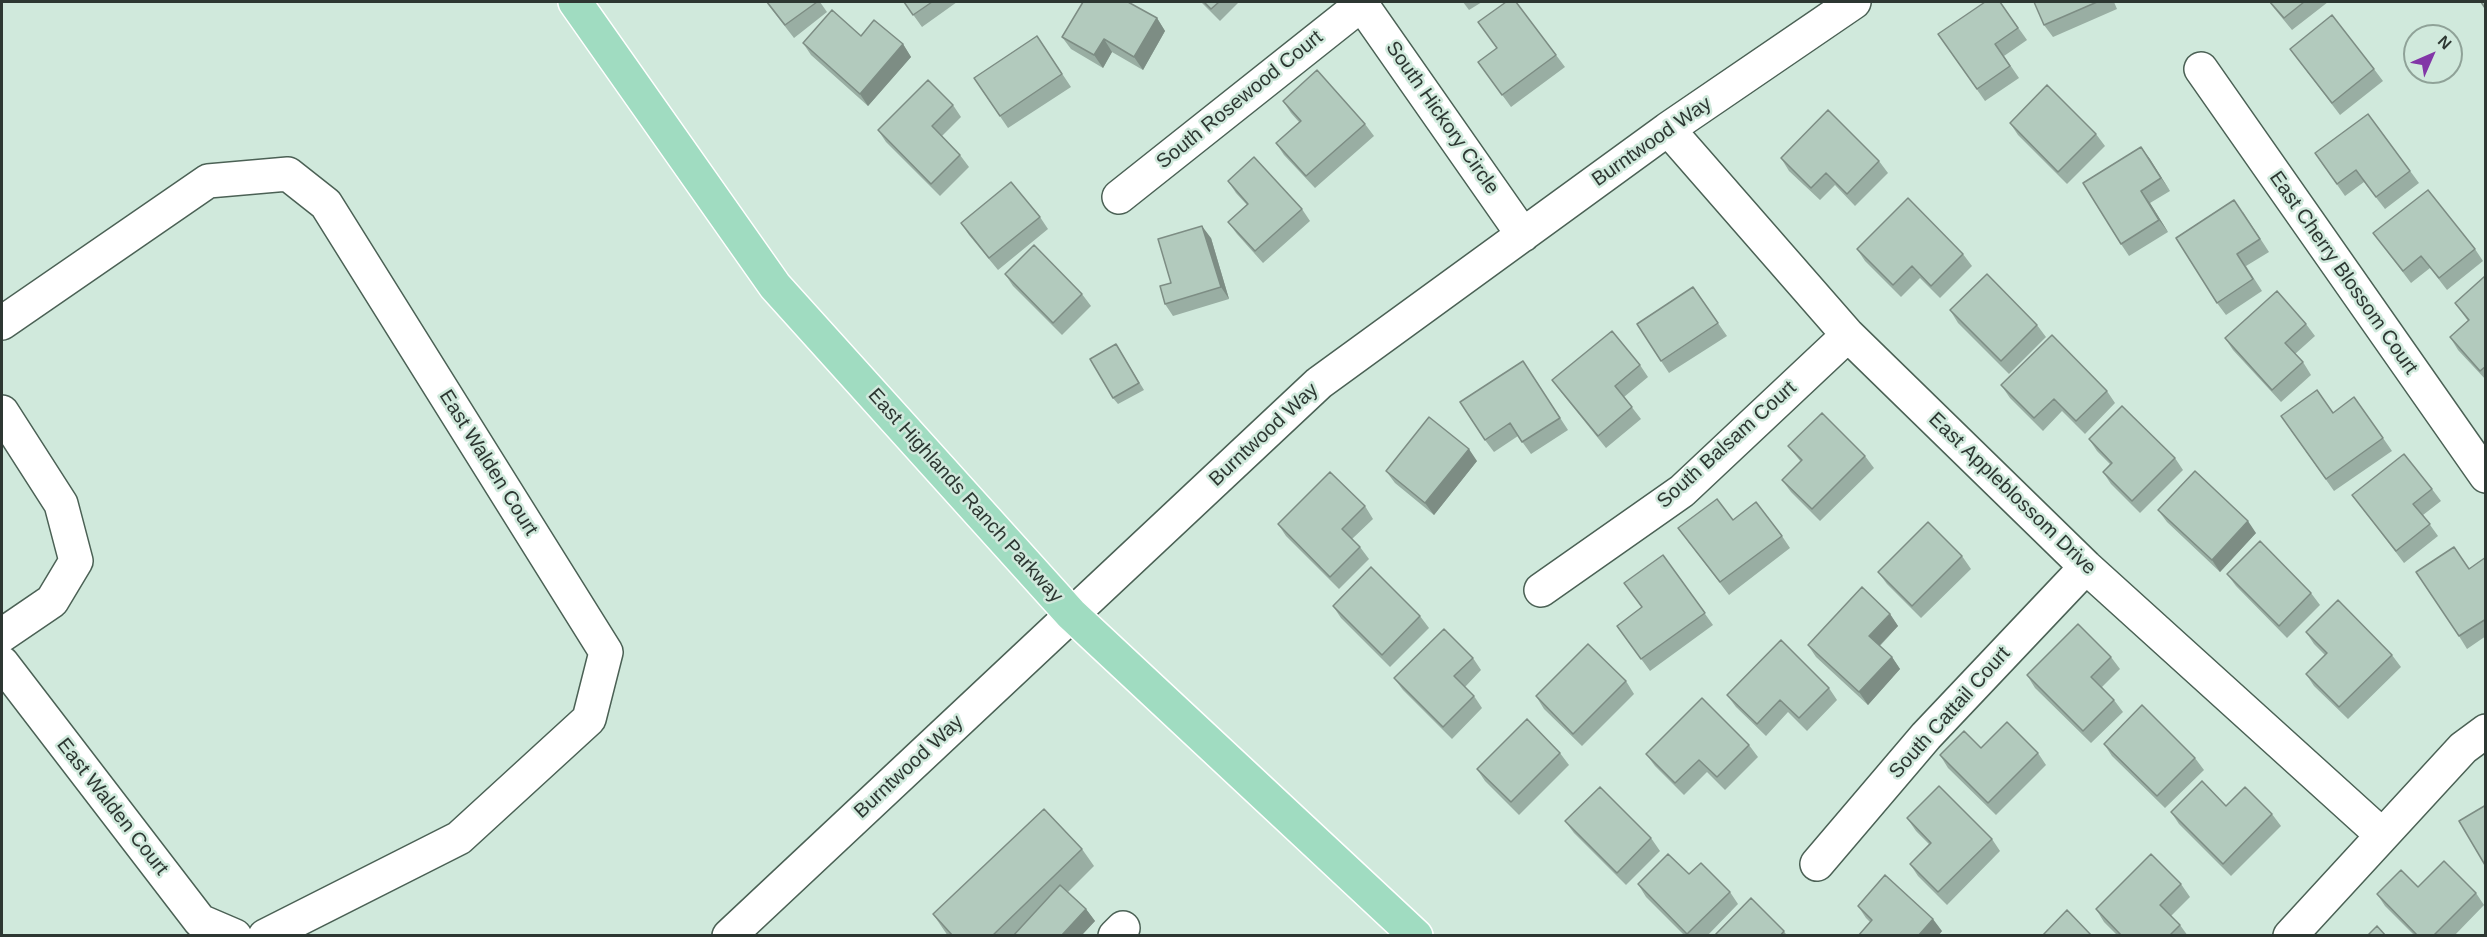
<!DOCTYPE html>
<style>
body{margin:0}
#map{position:relative;width:2487px;height:937px;overflow:hidden;background:#d0e9dc;font-family:Arial,sans-serif}
canvas{display:block}
.frame{position:absolute;inset:0;border:3px solid #2d3732;pointer-events:none}
.north{position:absolute;left:2403px;top:24px;width:60px;height:60px;box-sizing:border-box;background:#d0e9dc;border:2px solid #8fa298;border-radius:50%;rotate:45deg;font-size:16px;font-weight:700;line-height:24px;text-align:center;color:#2d3732}
.north::after{content:'';display:block;margin:auto;width:21px;height:27px;background:#8236a7;clip-path:polygon(50% 0,100% 100%,50% 72%,0 100%)}
</style>
<div id="map">
<canvas width="2487" height="937"></canvas>
<div class="frame"></div>
<div class="north">N</div>
</div>
<script>
const ctx = document.querySelector('canvas').getContext('2d');
ctx.lineJoin = 'round';
function poly(rows) {
  const path = new Path2D();
  for (const r of rows) {
    path.moveTo(r[0], r[1]);
    for (let i = 2; i < r.length; i += 2) path.lineTo(r[i], r[i + 1]);
  }
  return path;
}
function strokePath(path, color, width, dash) {
  ctx.strokeStyle = color;
  ctx.lineWidth = width;
  ctx.lineCap = dash ? 'butt' : 'round';
  ctx.setLineDash(dash || []);
  ctx.stroke(path);
}
function fill(path, color) {
  ctx.fillStyle = color;
  ctx.fill(path, 'evenodd');
}
function drawText(font, color, halo, rows, align = 'center') {
  ctx.font = font + ' Arial,sans-serif';
  ctx.lineWidth = 5;
  ctx.setLineDash([]);
  ctx.textBaseline = 'middle';
  ctx.strokeStyle = halo;
  ctx.fillStyle = color;
  for (const [text, x, y, turn = 0] of rows) {
    ctx.save();
    ctx.translate(x, y);
    ctx.rotate((+turn || 0) * Math.PI / 180);
    ctx.textAlign = isNaN(turn) ? turn : align;
    if (halo) ctx.strokeText(text, 0, 0);
    ctx.fillText(text, 0, 0);
    ctx.restore();
  }
}
const minor = poly([
 [1360,2,1523,235],
 [2201,69,2486,476],
 [1668,129,1848,335,2086,567,2382,835],
 [1119,197,1362,4],
 [2,323,208,181,288,174,326,204,606,652,589,719,459,838,265,936],
 [2,412,61,504,76,561,52,601,2,635],
 [1541,590,1682,491,1848,335],
 [2,663,200,921,235,936],
 [1817,864,1926,736,2086,567],
 [729,936,1319,383,1668,129,1854,2],
 [1115,936,1123,928],
 [2290,936,2463,748,2486,731]
]);
const major = poly([
 [575,2,775,286,1071,614,1416,936]
]);
strokePath(minor, '#4b6155', 36);
strokePath(major, '#fff', 36);
strokePath(minor, '#fff', 33);
strokePath(major, '#a0dcc1', 33);
fill(poly([
 [766,2,820,2,827,12,794,38],
 [904,2,957,2,922,27],
 [1201,2,1239,2,1220,21],
 [1463,2,1482,2,1469,10],
 [2000,2,2027,40,2004,56,2019,78,1985,101,1938,34],
 [2034,2,2114,2,2117,9,2053,37,2044,25],
 [2269,2,2328,2,2292,30],
 [1157,18,1165,31,1143,70,1112,52,1103,68,1071,49,1062,37],
 [861,36,903,44,911,57,868,106,811,55,803,43],
 [1037,36,1071,87,1008,128,974,78],
 [2290,49,2374,69,2383,81,2340,115],
 [1556,55,1565,67,1511,107,1478,62],
 [1283,101,1365,124,1374,136,1315,188,1284,155,1276,143,1299,122,1291,113],
 [953,105,961,117,942,136,960,155,969,167,940,196,886,142,878,130],
 [2368,114,2419,183,2385,209,2364,182,2345,196,2315,153],
 [2010,123,2096,134,2105,146,2067,184,2018,135],
 [2141,147,2170,191,2150,203,2168,232,2129,256,2121,244],
 [1781,158,1879,161,1888,173,1855,206,1835,185,1820,200,1789,171],
 [1228,181,1302,209,1310,221,1263,263,1237,234,1228,222,1247,205,1236,193],
 [2243,212,2269,252,2246,266,2262,291,2226,315,2217,303],
 [1040,217,1048,229,998,270,969,235,961,223],
 [2373,233,2475,249,2483,261,2447,290,2430,268,2411,283],
 [1211,238,1229,299,1173,316,1165,304,1171,283],
 [1857,249,1963,254,1972,266,1940,298,1920,278,1901,297,1865,261],
 [1005,274,1082,294,1091,306,1062,335,1013,286],
 [2486,276,2486,380,2458,350,2450,337,2468,321,2455,303],
 [1693,287,1727,336,1669,373,1661,361],
 [1950,310,2037,325,2046,337,2009,374,1958,323],
 [2306,324,2315,336,2295,354,2303,362,2311,375,2281,402,2233,350,2225,338],
 [1116,344,1144,390,1118,404,1113,398],
 [1523,361,1568,430,1531,454,1518,436,1494,452,1485,440],
 [1640,365,1648,377,1624,397,1641,419,1606,448,1561,392,1552,380],
 [2001,385,2107,391,2115,403,2085,434,2062,411,2043,431,2010,398],
 [2333,413,2383,438,2392,451,2334,491,2281,416],
 [2089,439,2175,458,2183,470,2140,513,2111,484,2103,472,2110,464,2097,451],
 [1788,446,1865,456,1874,468,1820,521,1791,492,1782,480,1801,462],
 [1477,461,1434,515,1395,483,1386,471],
 [2432,489,2441,501,2423,515,2438,536,2404,563,2352,495],
 [1365,506,1373,519,1352,539,1360,547,1369,559,1339,589,1286,536,1278,524],
 [2158,510,2256,533,2220,572,2167,522],
 [1733,520,1782,536,1790,548,1729,595,1678,528],
 [1663,555,1713,625,1650,671,1617,626,1642,607],
 [1962,556,1971,569,1921,618,1887,584,1878,572],
 [2486,557,2486,636,2467,649,2459,636,2469,569],
 [2227,574,2311,593,2320,605,2287,638,2236,586],
 [1333,606,1420,616,1429,628,1390,667,1341,618],
 [1890,614,1898,626,1880,646,1892,657,1900,669,1868,705,1816,657,1808,645],
 [2306,632,2392,655,2401,667,2348,719,2314,686,2306,674,2325,655,2314,644],
 [2111,657,2120,669,2102,687,2114,700,2123,712,2091,743,2035,688,2027,675],
 [1473,658,1481,670,1465,687,1474,696,1482,708,1452,739,1403,690,1394,678],
 [1626,681,1634,694,1582,746,1544,709,1536,696],
 [1829,688,1837,700,1807,731,1788,712,1766,736,1736,707,1727,695],
 [2104,744,2195,758,2204,770,2165,808,2112,756],
 [1749,745,1758,757,1725,790,1707,772,1684,795,1655,766,1646,754],
 [1981,748,2038,753,2046,765,1996,815,1948,768,1940,755],
 [1560,753,1569,765,1519,815,1485,781,1477,769],
 [2226,806,2272,814,2281,826,2231,876,2179,824,2171,812],
 [1907,818,1992,839,2000,851,1947,905,1918,876,1910,864,1929,844,1916,831],
 [1565,821,1651,838,1660,851,1626,885,1574,833],
 [1082,849,1094,866,1068,892,1086,909,1095,921,1081,936,948,936,933,914],
 [1689,874,1730,892,1738,904,1707,936,1685,936,1646,897,1638,884],
 [2181,884,2190,897,2171,916,2180,925,2188,936,2118,936,2104,922,2096,909],
 [2418,887,2476,893,2484,905,2454,936,2415,936,2385,906,2377,894],
 [1858,906,1942,931,1938,936,1858,936,1870,922,1866,918],
 [1784,931,1787,936,1714,936]
]), '#99aea3');
fill(poly([
 [1157,18,1165,31,1143,70,1134,57],
 [1104,39,1112,52,1103,68,1094,55],
 [903,44,911,57,868,106,860,94],
 [2141,147,2150,159,2170,191,2161,178],
 [2141,191,2150,203,2168,232,2159,220],
 [1202,226,1211,238,1229,299,1221,287],
 [1469,449,1477,461,1434,515,1425,503],
 [2248,521,2256,533,2220,572,2212,560],
 [1890,614,1898,626,1877,648,1869,636],
 [1892,657,1900,669,1868,705,1859,692],
 [1086,909,1095,921,1081,936,1061,936],
 [1933,919,1942,931,1938,936,1918,936]
]), '#7d8d84');
const building = poly([
 [767,2,817,2,785,25,767,2],
 [904,2,932,2,913,15,904,2],
 [1083,2,1128,2,1157,18,1134,57,1104,39,1094,55,1062,37,1083,2],
 [1204,2,1219,2,1211,9,1204,2],
 [1506,2,1516,2,1556,55,1502,95,1478,62,1497,48,1478,22,1506,2],
 [1985,2,2000,2,2018,28,1995,44,2010,66,1977,89,1938,34,1985,2],
 [2034,2,2097,2,2044,25,2034,2],
 [2270,2,2304,2,2284,18,2270,2],
 [2481,2,2486,2,2486,7,2485,8,2481,2],
 [832,10,861,36,874,20,903,44,860,94,803,43,832,10],
 [2332,15,2374,69,2332,103,2290,49,2332,15],
 [1037,36,1062,74,1000,116,974,78,1037,36],
 [1317,70,1365,124,1306,176,1276,143,1301,121,1283,101,1317,70],
 [928,80,953,105,932,126,960,155,931,184,878,130,928,80],
 [2047,85,2096,134,2058,172,2010,123,2047,85],
 [1828,110,1879,161,1847,194,1826,173,1811,188,1781,158,1828,110],
 [2368,114,2410,171,2376,197,2356,170,2337,184,2315,153,2368,114],
 [2141,147,2161,178,2141,191,2159,220,2121,244,2083,183,2141,147],
 [1254,157,1302,209,1255,251,1228,222,1248,204,1228,181,1254,157],
 [1011,182,1040,217,989,258,961,223,1011,182],
 [2428,190,2475,249,2439,278,2421,256,2403,271,2373,233,2428,190],
 [1908,198,1963,254,1931,286,1912,266,1893,285,1857,249,1908,198],
 [2234,200,2260,239,2237,254,2253,279,2217,303,2176,238,2234,200],
 [1202,226,1221,287,1165,304,1160,286,1171,283,1158,239,1202,226],
 [1034,245,1082,294,1053,323,1005,274,1034,245],
 [1987,274,2037,325,2001,361,1950,310,1987,274],
 [2485,276,2486,366,2480,371,2450,337,2469,320,2455,303,2485,276],
 [1693,287,1718,323,1661,361,1637,324,1693,287],
 [2277,291,2306,324,2285,343,2303,362,2272,390,2225,338,2277,291],
 [1612,331,1640,365,1615,386,1632,407,1598,436,1552,380,1612,331],
 [2052,335,2107,391,2076,421,2054,399,2034,418,2001,385,2052,335],
 [1116,344,1139,383,1113,398,1090,359,1116,344],
 [1523,361,1560,418,1522,442,1510,423,1485,440,1460,402,1523,361],
 [2317,390,2333,413,2354,397,2383,438,2326,479,2281,416,2317,390],
 [2122,406,2175,458,2132,501,2103,472,2112,463,2089,439,2122,406],
 [1822,413,1865,456,1812,509,1782,480,1802,460,1788,446,1822,413],
 [1429,417,1469,449,1425,503,1386,471,1429,417],
 [2404,454,2432,489,2413,504,2430,524,2396,551,2352,495,2404,454],
 [2195,471,2248,521,2212,560,2158,510,2195,471],
 [1330,472,1365,506,1342,529,1360,547,1330,577,1278,524,1330,472],
 [1717,499,1733,520,1756,502,1782,536,1720,582,1678,528,1717,499],
 [1928,522,1962,556,1912,606,1878,572,1928,522],
 [2260,541,2311,593,2279,626,2227,574,2260,541],
 [2454,547,2469,569,2486,557,2486,619,2459,636,2416,572,2454,547],
 [1663,555,1705,613,1641,659,1617,626,1642,607,1624,583,1663,555],
 [1371,567,1420,616,1382,655,1333,606,1371,567],
 [1862,587,1890,614,1869,636,1892,657,1859,692,1808,645,1862,587],
 [2338,600,2392,655,2339,707,2306,674,2327,653,2306,632,2338,600],
 [2078,624,2111,657,2091,677,2114,700,2083,731,2027,675,2078,624],
 [1444,629,1473,658,1454,676,1474,696,1443,727,1394,678,1444,629],
 [1781,640,1829,688,1799,718,1780,700,1757,724,1727,695,1781,640],
 [1588,644,1626,681,1573,734,1536,696,1588,644],
 [1702,698,1749,745,1717,777,1699,760,1675,783,1646,754,1702,698],
 [2142,705,2195,758,2157,796,2104,744,2142,705],
 [1527,719,1560,753,1511,802,1477,769,1527,719],
 [2007,722,2038,753,1988,803,1940,755,1964,731,1981,748,2007,722],
 [2202,781,2226,806,2245,787,2272,814,2223,864,2171,812,2202,781],
 [1939,786,1992,839,1938,892,1910,864,1931,843,1907,818,1939,786],
 [1600,787,1651,838,1617,873,1565,821,1600,787],
 [2486,805,2486,865,2485,865,2459,821,2486,805],
 [1044,809,1082,849,992,936,953,936,933,914,1044,809],
 [1668,854,1689,874,1701,863,1730,892,1687,934,1638,884,1668,854],
 [2151,854,2181,884,2160,905,2180,925,2169,936,2122,936,2096,909,2151,854],
 [2444,861,2476,893,2433,936,2418,936,2377,894,2401,870,2418,887,2444,861],
 [1885,875,1933,919,1918,936,1858,936,1872,920,1858,906,1885,875],
 [1060,885,1086,909,1061,936,1013,936,1060,885],
 [1751,898,1784,931,1780,936,1714,936,1751,898],
 [2067,910,2092,936,2042,936,2067,910],
 [2377,926,2386,936,2367,936,2377,926]
]);
fill(building, '#b2cabd');
strokePath(building, '#7d8d84', 1.5);
drawText('20px', '#2d3732', '#d0e9dc', [
 ["South Rosewood Court",1240,100,-39],
 ["South Hickory Circle",1442,118,55],
 ["Burntwood Way",1652,142,-35],
 ["East Cherry Blossom Court",2343,273,55],
 ["Burntwood Way",1264,435,-43],
 ["South Balsam Court",1727,445,-42],
 ["East Walden Court",488,463,58],
 ["East Appleblossom Drive",2012,494,44],
 ["East Highlands Ranch Parkway",965,496,48],
 ["South Cattail Court",1950,713,-48],
 ["Burntwood Way",909,767,-43],
 ["East Walden Court",112,807,52]
]);
</script>
